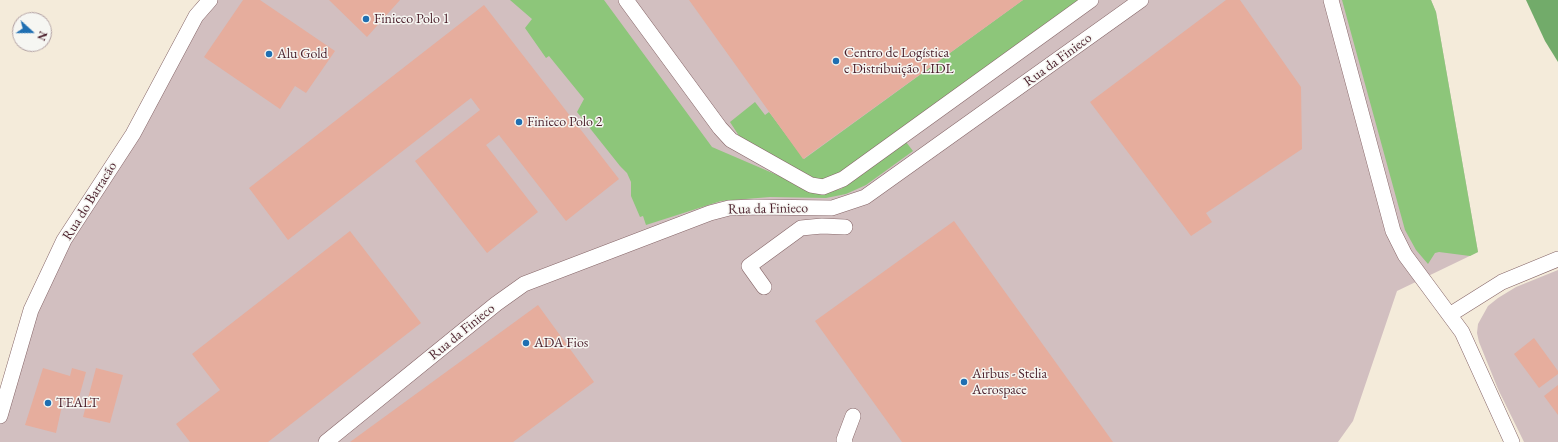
<!DOCTYPE html>
<meta charset="utf-8">
<style>
body{margin:0}
#map{position:relative;width:1558px;height:442px;overflow:hidden;background:#f4ebda;font-family:"EB Garamond",serif}
canvas{display:block}
.north{position:absolute;left:12px;top:12px;width:40px;height:40px;box-sizing:border-box;background:#f6f6f2;border:1px solid #b1a0a2;border-radius:50%;rotate:111deg;font-size:11px;font-weight:700;line-height:16px;text-align:center;color:#4a1f2b}
.north::after{content:'';display:block;margin:auto;width:14px;height:18px;background:#1f6fb2;clip-path:polygon(50% 0,100% 100%,50% 72%,0 100%)}
</style>
<div id="map">
<canvas width="1558" height="442"></canvas>
<div class="north">N</div>
</div>
<script>
const ctx = document.querySelector('canvas').getContext('2d');
ctx.lineJoin = 'round';
function fill(path, color) {
  ctx.fillStyle = color;
  ctx.fill(path, 'evenodd');
}
function poly(rows) {
  const path = new Path2D();
  for (const r of rows) {
    path.moveTo(r[0], r[1]);
    for (let i = 2; i < r.length; i += 2) path.lineTo(r[i], r[i + 1]);
  }
  return path;
}
function strokePath(path, color, width, dash) {
  ctx.strokeStyle = color;
  ctx.lineWidth = width;
  ctx.lineCap = dash ? 'butt' : 'round';
  ctx.setLineDash(dash || []);
  ctx.stroke(path);
}
function drawText(font, color, halo, rows, align = 'center') {
  ctx.font = font + ' "EB Garamond",serif';
  ctx.lineWidth = 3;
  ctx.setLineDash([]);
  ctx.textBaseline = 'middle';
  ctx.strokeStyle = halo;
  ctx.fillStyle = color;
  for (const [text, x, y, turn = 0] of rows) {
    ctx.save();
    ctx.translate(x, y);
    ctx.rotate((+turn || 0) * Math.PI / 180);
    ctx.textAlign = isNaN(turn) ? turn : align;
    if (halo) ctx.strokeText(text, 0, 0);
    ctx.fillText(text, 0, 0);
    ctx.restore();
  }
}
fill(poly([
 [210,0,1431,0,1436,12,1478,252,1397,291,1353,421,1338,442,0,442,0,416,31,310],
 [1558,270,1558,442,1524,442,1498,389,1479,342,1477,333,1478,324,1488,306,1498,298,1516,287]
]), '#d2bfc0');
fill(poly([
 [510,0,604,0,712,147,819,193,841,189,906,142,913,151,866,185,846,194,826,198,770,197,721,201,646,225,643,216,640,217,631,196,631,182,627,173,620,166,577,112,584,99,549,56,546,58,525,28,532,19],
 [1023,0,1081,0,831,180,814,180,741,139,730,122,755,102,765,115,769,112,804,159],
 [1342,0,1431,0,1436,12,1478,252,1470,256,1439,252,1435,253,1428,264,1416,250,1405,230]
]), '#8dc67a');
fill(poly([
 [1526,0,1558,0,1558,62,1545,41]
]), '#72ab6a');
fill(poly([
 [243,0,260,0,335,51,306,93,295,86,280,109,204,57],
 [329,0,400,0,367,37],
 [689,0,1023,0,803,159],
 [1226,0,1240,0,1301,87,1302,149,1206,213,1212,222,1191,236,1090,102],
 [484,5,619,179,566,221,499,135,486,145,538,212,487,253,415,161,480,110,471,98,288,240,249,188],
 [954,221,1113,442,902,442,815,321],
 [350,231,421,323,268,442,190,442,176,424,220,390,192,354],
 [538,305,594,382,513,442,350,442],
 [1534,338,1558,371,1558,374,1539,388,1514,354],
 [43,368,70,376,72,368,86,372,77,405,63,401,56,433,25,425],
 [96,368,123,375,110,423,83,417],
 [1558,385,1558,415,1544,396]
]), '#e6ad9d');
const minor = poly([
 [626,0,720,128,731,140,802,180,811,185,823,187,843,179,1091,0],
 [1331,0,1393,231,1405,255,1462,332,1512,442],
 [764,287,749,266,801,228,822,226,845,227],
 [1451,314,1502,282,1558,259],
 [0,416,31,310,64,240,133,134,196,16,210,0],
 [326,442,496,304,524,284,710,213,729,208,754,207,832,208,865,197,1141,0],
 [845,442,844,440,853,416]
]);
strokePath(minor, '#866668', 16);
strokePath(minor, '#fff', 15);
for (const [x, y, r, color] of [
 [366,19,4,"#1f6fb2"],
 [269,54,4,"#1f6fb2"],
 [836,61,4,"#1f6fb2"],
 [519,122,4,"#1f6fb2"],
 [526,343,4,"#1f6fb2"],
 [964,382,4,"#1f6fb2"],
 [48,403,4,"#1f6fb2"]
]) {
  const dot = new Path2D();
  dot.arc(x, y, r, 0, 2 * Math.PI);
  ctx.fillStyle = color;
  ctx.fill(dot);
  strokePath(dot, '#f6f6f2', 1.5);
}
drawText('14px', '#4a1f2b', '#f6f6f2', [
 ["Finieco Polo 1",374,19],
 ["Centro de Logística",844,53],
 ["e Distribuição LIDL",844,69],
 ["Alu Gold",277,54],
 ["Finieco Polo 2",527,122],
 ["ADA Fios",534,343],
 ["Airbus - Stelia",972,374],
 ["Aerospace",972,390],
 ["TEALT",56,403]
], 'left');
drawText('14px', '#4a1f2b', '#f6f6f2', [
 ["Rua da Finieco",1058,60,-36],
 ["Rua do Barracão",90,201,-58],
 ["Rua da Finieco",768,209,-1],
 ["Rua da Finieco",462,332,-39]
]);
</script>
